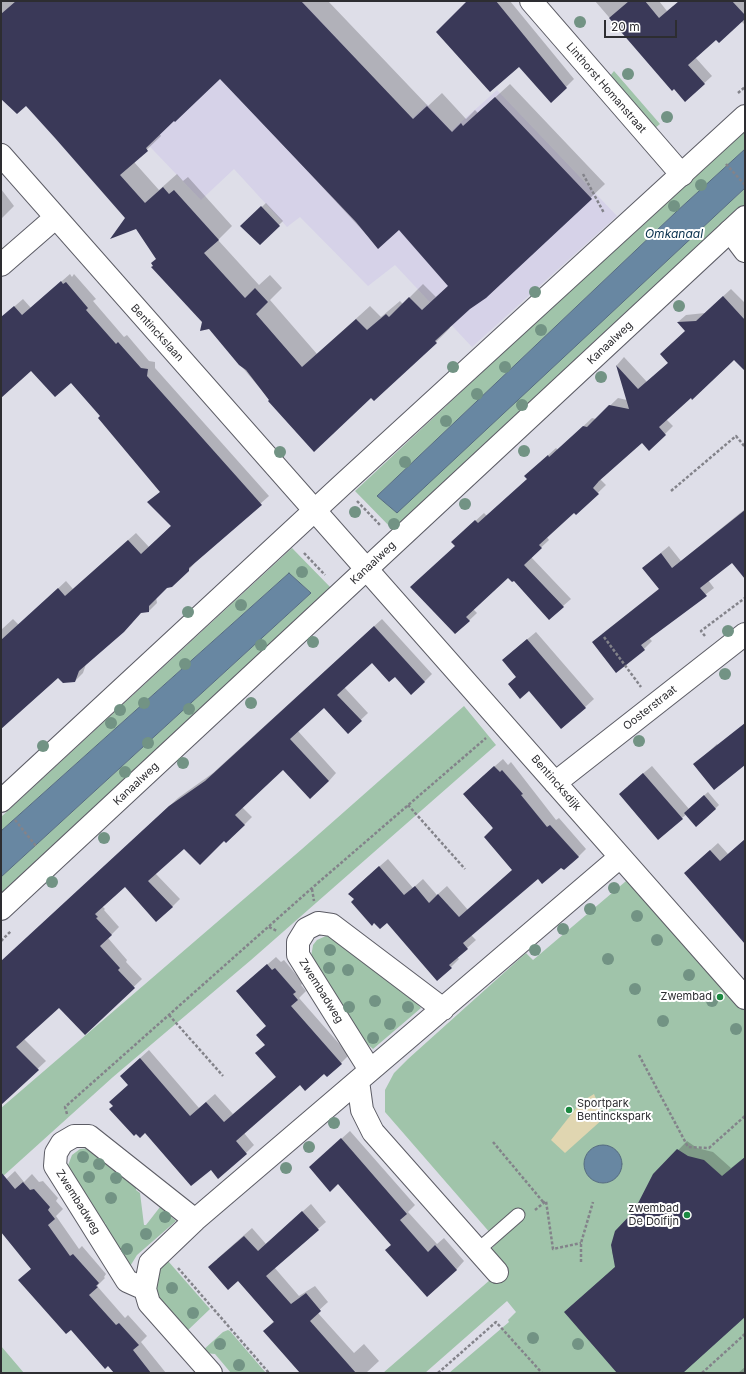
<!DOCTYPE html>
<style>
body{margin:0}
#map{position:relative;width:746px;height:1374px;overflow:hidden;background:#dedee8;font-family:Inter,sans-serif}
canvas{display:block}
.frame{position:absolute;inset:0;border:2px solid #2d2d31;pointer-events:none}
.scale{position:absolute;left:604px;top:20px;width:73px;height:18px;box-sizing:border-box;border:2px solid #2d2d31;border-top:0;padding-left:5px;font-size:12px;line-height:14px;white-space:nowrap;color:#2d2d31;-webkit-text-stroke:3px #fff;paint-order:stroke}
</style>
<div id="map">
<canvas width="746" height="1374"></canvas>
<div class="frame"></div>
<div class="scale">20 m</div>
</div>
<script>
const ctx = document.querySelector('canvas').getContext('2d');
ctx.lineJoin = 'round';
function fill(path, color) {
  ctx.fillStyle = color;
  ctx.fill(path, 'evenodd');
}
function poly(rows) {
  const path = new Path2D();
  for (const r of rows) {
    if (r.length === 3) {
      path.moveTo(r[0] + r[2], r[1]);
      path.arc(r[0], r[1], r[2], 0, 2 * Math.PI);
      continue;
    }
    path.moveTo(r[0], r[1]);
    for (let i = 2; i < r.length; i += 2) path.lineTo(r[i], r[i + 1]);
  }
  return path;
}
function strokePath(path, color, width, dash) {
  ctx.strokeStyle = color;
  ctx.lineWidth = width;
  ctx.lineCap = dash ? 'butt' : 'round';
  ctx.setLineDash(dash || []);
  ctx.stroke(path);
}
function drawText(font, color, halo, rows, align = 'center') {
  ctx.font = font + ' Inter,sans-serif';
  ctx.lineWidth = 4;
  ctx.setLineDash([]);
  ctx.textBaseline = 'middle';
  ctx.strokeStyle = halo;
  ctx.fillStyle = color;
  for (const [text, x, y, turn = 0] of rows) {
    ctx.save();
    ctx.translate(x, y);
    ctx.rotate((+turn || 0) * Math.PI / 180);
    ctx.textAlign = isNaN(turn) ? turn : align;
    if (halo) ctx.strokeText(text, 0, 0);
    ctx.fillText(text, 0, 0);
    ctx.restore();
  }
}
fill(poly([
 [41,1,302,1,412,119,427,104,451,131,497,90,617,216,472,347,395,265,368,286,300,217,287,227,234,169,201,200,132,128]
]), '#d6d2e8');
fill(poly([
 [614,71,660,124,655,128,610,76],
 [745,131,745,149,676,212,377,496,397,512,745,188,745,208,396,533,355,491,610,253],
 [292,548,333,590,1,898,1,877,311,593,289,573,1,831,1,817],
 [464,706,496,745,251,960,113,1077,1,1178,1,1108,302,849],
 [632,876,745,1007,745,1373,449,1373,509,1322,508,1320,516,1312,507,1301,425,1373,383,1373,506,1266,491,1249,498,1242,385,1112,385,1090,394,1073,408,1059,526,953,533,960],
 [328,935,411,996,421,1008,373,1049,355,1033,311,957,313,945,317,940],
 [89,1148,136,1184,136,1190,140,1193,144,1225,146,1225,160,1207,176,1221,137,1255,129,1268,102,1226,106,1224,102,1222,67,1168,72,1155,80,1149],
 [168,1261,210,1309,187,1331,159,1301,155,1289,157,1272],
 [228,1330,230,1331,266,1373,231,1373,215,1354,205,1353,202,1351,223,1332],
 [1,1346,24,1373,1,1373]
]), '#a0c4aa');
fill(poly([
 [594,1094,604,1118,565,1153,551,1140,581,1102]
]), '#e0d6b1');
const water = poly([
 [745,149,745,188,397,513,377,496,676,212,745,149],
 [289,573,311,593,1,877,1,831,289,573],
 [603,1164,19]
]);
fill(water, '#6887a2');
strokePath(water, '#566c80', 1);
fill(poly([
 [1,1,328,1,428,106,442,93,466,119,475,110,478,113,510,84,605,184,485,298,469,309,449,327,450,328,436,342,371,397,270,400,203,321,136,228,26,104,1,97],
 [221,78,378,247,399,229,449,285,436,297,423,284,403,304,400,301,381,317,370,306,317,354,270,300,282,288,270,275,259,285,218,240,232,226,188,177,183,181,177,174,159,190,134,162,161,136,159,133],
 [469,1,510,1,574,79,566,87],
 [595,1,659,1,667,11,673,6,679,14,694,1,745,1,745,25,741,21,716,39,695,57,712,76,686,100,674,87,672,90],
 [1,189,14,206,1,219],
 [266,203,283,221,260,244,242,226],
 [70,274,72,277,74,274,96,299,93,301,124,337,127,335,149,361,155,362,155,368,269,496,197,560,188,571,167,587,156,597,157,603,149,611,141,612,86,664,83,673,75,681,59,676,1,729,1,630,13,619,19,625,66,581,73,589,136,533,149,547,172,525,149,502,161,491,102,416,71,382,31,369,1,396,1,318,23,299,31,308],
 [731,289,745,303,745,363,734,359,666,419,673,426,665,434,642,442,600,479,606,485,576,514,574,512,546,536,549,540,531,557,571,599,563,606,508,577,473,609,477,613,456,633,456,546,460,535,484,513,487,516,528,479,534,468,556,448,558,450,592,418,596,419,618,398,627,400,617,365,624,357,647,382,669,362,686,331,678,322,686,315,705,313],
 [745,509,745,565,732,561,708,580,714,588,649,638,652,641,644,649,602,634,660,588,644,568,652,560,669,546,681,561],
 [382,619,432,674,424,682,395,676,372,662,344,687,368,713,348,732,324,706,297,730,336,773,329,781,283,769,242,807,252,817,244,825,224,840,184,847,155,873,180,899,172,907,125,886,102,906,105,909,104,910,119,927,108,938,127,960,126,962,142,979,85,1033,59,1007,24,1039,46,1061,3,1101,1,1099,1,963,178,798,213,773],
 [536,632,594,699,562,728,529,690,509,684,517,676,512,652],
 [717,744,737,768,695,764],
 [503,759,508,765,511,762,556,820,559,818,586,849,578,857,538,877,471,935,476,940,457,957,459,959,451,967,355,899,358,885,388,859,413,888,423,879,437,895,447,886,468,910,513,870,472,786],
 [652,766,689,809,708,792,719,805,715,809,687,814,682,818,628,786],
 [745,840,745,942,685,873,718,843,728,854],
 [276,957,281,962,284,960,303,983,301,985,306,991,299,998,349,1055,341,1063,301,1084,244,1133,254,1145,246,1153,211,1169,145,1132,114,1106,129,1085,129,1068,149,1050,199,1108,215,1094,233,1114,277,1076,266,1044,267,1025,246,983],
 [350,1131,415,1205,408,1212,437,1244,444,1238,464,1261,456,1270,392,1244,338,1183,310,1167],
 [687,1141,697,1148,713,1152,731,1168,745,1157,745,1316,682,1373,618,1373,565,1312,616,1266,612,1252,614,1238,635,1211,654,1175],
 [15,1171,24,1182,32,1174,39,1182,43,1181,58,1198,56,1201,63,1209,56,1216,79,1249,82,1246,106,1274,104,1277,105,1278,97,1286,125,1318,128,1315,147,1336,141,1342,166,1373,117,1373,19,1280,32,1268,1,1232,1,1184],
 [311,1204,326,1222,274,1267,299,1296,315,1286,328,1302,317,1312,354,1353,364,1344,379,1361,366,1373,301,1373,264,1331,274,1321,238,1279,217,1259,252,1228,266,1244],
 [745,1367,745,1373,738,1373]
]), '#0003');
fill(poly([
 [16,1,301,1,413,119,427,106,452,132,461,123,463,126,495,97,592,199,486,298,470,309,435,341,437,343,374,401,371,398,314,452,268,401,269,400,246,370,239,365,209,329,200,331,202,322,151,267,153,266,151,263,156,259,136,229,110,239,125,218,55,138,26,106,17,114,1,99,1,14],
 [220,79,356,222,378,249,399,230,448,286,422,310,409,297,389,317,386,314,367,330,356,319,302,367,256,314,268,302,255,288,245,298,204,253,219,240,174,190,169,194,163,187,145,203,120,175,148,151,146,148,174,121,175,122],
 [467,1,496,1,567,88,551,103,519,67,490,92,436,32],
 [629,1,645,1,659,18,679,1,732,1,745,15,745,19,719,43,716,40,688,65,705,84,685,102,674,89,672,91,609,18],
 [261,206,280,226,260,245,240,226],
 [61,281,63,284,66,282,88,308,86,310,116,344,118,342,141,368,148,369,147,376,262,505,189,568,189,571,172,587,167,588,149,606,149,612,141,613,124,632,79,671,75,682,63,683,58,678,1,729,1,640,58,588,65,596,128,540,141,554,171,526,147,502,160,492,98,418,100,416,71,383,55,397,31,371,1,398,1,317,14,306,22,315],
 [723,296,745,320,745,371,734,360,732,362,692,400,691,398,659,427,666,435,649,451,642,443,599,481,593,488,599,494,576,515,574,513,539,545,542,548,524,565,564,607,549,620,514,581,512,582,508,578,466,617,470,621,455,634,410,587,455,546,451,542,475,520,478,523,527,479,524,476,548,455,549,457,583,426,587,427,609,405,629,409,616,365,638,389,668,363,660,354,685,331,677,322,696,321],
 [745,510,745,579,732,563,700,588,707,596,641,645,645,650,616,673,592,642,659,589,642,568,661,553,672,568],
 [374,626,425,682,411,695,395,677,389,682,372,663,337,695,362,721,348,734,324,708,290,739,329,781,310,799,283,770,235,815,245,825,226,843,224,841,200,865,184,849,148,881,173,907,156,922,125,887,95,914,98,917,96,918,112,935,100,946,120,968,118,970,135,988,85,1035,59,1008,16,1047,39,1070,1,1105,1,961,169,806,205,781],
 [527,639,586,708,561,729,529,691,520,699,508,684,516,677,502,660],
 [745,723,745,765,714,790,693,764],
 [494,766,500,772,502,770,523,794,521,795,547,827,550,825,579,857,564,870,561,868,542,884,538,879,463,943,468,949,449,965,452,968,437,981,387,923,380,929,374,923,372,926,351,902,354,899,348,894,379,866,404,895,415,886,429,903,438,894,459,917,512,870,484,837,493,828,463,794],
 [643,773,683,819,658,840,619,794],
 [704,795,716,809,696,827,684,813],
 [745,839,745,944,684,873,710,850,720,861],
 [267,964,272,970,275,968,296,992,293,994,298,1000,291,1006,342,1064,327,1077,324,1074,305,1091,300,1085,236,1141,247,1154,218,1179,211,1170,191,1186,145,1133,140,1138,136,1134,134,1136,109,1109,113,1106,109,1102,128,1085,120,1076,140,1058,190,1116,206,1102,224,1122,276,1077,255,1053,265,1045,256,1035,266,1026,236,991],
 [341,1138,407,1214,400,1220,428,1252,435,1245,457,1270,427,1297,385,1250,391,1245,338,1184,330,1192,309,1167],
 [677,1149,688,1156,704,1160,722,1176,745,1157,745,1317,683,1373,617,1373,564,1312,615,1267,611,1245,615,1231,634,1211,653,1174],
 [1,1172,15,1189,23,1182,30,1190,34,1189,50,1207,48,1210,55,1219,48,1225,70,1256,73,1254,99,1283,96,1286,98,1287,89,1295,116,1325,119,1323,139,1345,133,1350,151,1373,114,1373,108,1366,105,1369,71,1330,66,1334,18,1280,31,1269,1,1232],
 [302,1211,319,1230,266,1276,291,1304,306,1293,321,1311,310,1321,356,1373,300,1373,263,1331,274,1322,238,1281,228,1290,208,1267,244,1236,258,1251]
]), '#3a3958');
const lane = poly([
 [478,1250,518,1215]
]);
const street = poly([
 [531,1,682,175],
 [1,155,745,998],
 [730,231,745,251],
 [1,265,55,218],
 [555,783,745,634],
 [370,1070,298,955,298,942,306,929,318,923,332,925,443,1009],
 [358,1081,362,1110,373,1132,497,1272],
 [145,1289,127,1281,55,1166,56,1153,62,1143,74,1136,89,1136,195,1220],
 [211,1373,149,1303,145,1289,150,1263,195,1220,620,857]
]);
const secondary = poly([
 [1,801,342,485,745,116],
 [1,909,745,217]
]);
strokePath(lane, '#5c5c65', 15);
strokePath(street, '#5c5c65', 24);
strokePath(secondary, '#5c5c65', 24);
strokePath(poly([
 [738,93,745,87],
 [726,164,745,185],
 [583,174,604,213],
 [671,491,736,436,745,447],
 [357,501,380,525],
 [304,553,325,575],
 [705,636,701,631,745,598],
 [604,637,641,687],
 [408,805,465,869],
 [15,820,36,846],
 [312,889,314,901],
 [269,927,277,931],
 [1,941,11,931],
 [169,1015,223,1076],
 [639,1055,688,1147,709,1148,745,1116],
 [67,1114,65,1107,312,888,486,738],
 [493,1142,544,1203],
 [535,1210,546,1201,553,1249,581,1243],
 [581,1262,581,1243,593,1202],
 [178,1268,269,1373],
 [438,1373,496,1322,542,1373],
 [702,1373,745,1334]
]), '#83838a', 2.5, [3, 2]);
strokePath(lane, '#fff', 13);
strokePath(street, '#fff', 22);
strokePath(secondary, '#fff', 22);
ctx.fillStyle = '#729384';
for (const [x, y] of [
 [580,22],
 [628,74],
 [667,117],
 [701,185],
 [674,206],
 [535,292],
 [679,306],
 [541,330],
 [453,367],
 [505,367],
 [601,377],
 [477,394],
 [522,405],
 [446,421],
 [524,451],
 [280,452],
 [405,462],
 [465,504],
 [355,512],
 [394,524],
 [302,572],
 [241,605],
 [188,612],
 [728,631],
 [313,642],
 [261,645],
 [185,664],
 [725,674],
 [144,703],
 [251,703],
 [189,709],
 [120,710],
 [111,723],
 [639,741],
 [148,743],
 [43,746],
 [183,763],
 [125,772],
 [104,838],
 [52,882],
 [614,888],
 [590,909],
 [637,916],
 [563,929],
 [657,940],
 [330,950],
 [535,950],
 [608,959],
 [329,968],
 [348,970],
 [689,975],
 [635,989],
 [375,1001],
 [712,1001],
 [349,1007],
 [408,1007],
 [663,1021],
 [390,1024],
 [736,1029],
 [373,1038],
 [334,1123],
 [309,1147],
 [83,1157],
 [99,1164],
 [286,1168],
 [89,1177],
 [116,1178],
 [111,1198],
 [165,1217],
 [146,1234],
 [127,1249],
 [172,1288],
 [193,1313],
 [533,1338],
 [220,1344],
 [578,1344],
 [239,1365]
]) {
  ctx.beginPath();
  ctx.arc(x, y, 6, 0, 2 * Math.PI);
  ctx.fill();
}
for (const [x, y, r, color] of [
 [720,997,4,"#1b8941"],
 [569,1110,4,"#1b8941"],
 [687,1215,4,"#1b8941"]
]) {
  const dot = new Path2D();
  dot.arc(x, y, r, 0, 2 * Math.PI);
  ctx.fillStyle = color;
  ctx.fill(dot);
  strokePath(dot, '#fff', 1.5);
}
drawText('11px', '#2d2d31', '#fff', [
 ["Linthorst Homanstraat",606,88,49],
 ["Bentinckslaan",157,333,48],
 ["Kanaalweg",610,343,-43],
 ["Kanaalweg",373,563,-43],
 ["Oosterstraat",650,708,-38],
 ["Bentincksdijk",556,783,49],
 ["Kanaalweg",136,784,-43],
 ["Zwembadweg",321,991,58],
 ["Zwembadweg",78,1202,58]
]);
drawText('11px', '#2d2d31', '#fff', [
 ["Zwembad",712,997],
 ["Sportpark",577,1104,"left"],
 ["Bentinckspark",577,1117,"left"],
 ["zwembad",679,1209],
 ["De Dolfijn",679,1222]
], 'right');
drawText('italic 12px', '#062e4b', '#fff', [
 ["Omkanaal",674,234]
]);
</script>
